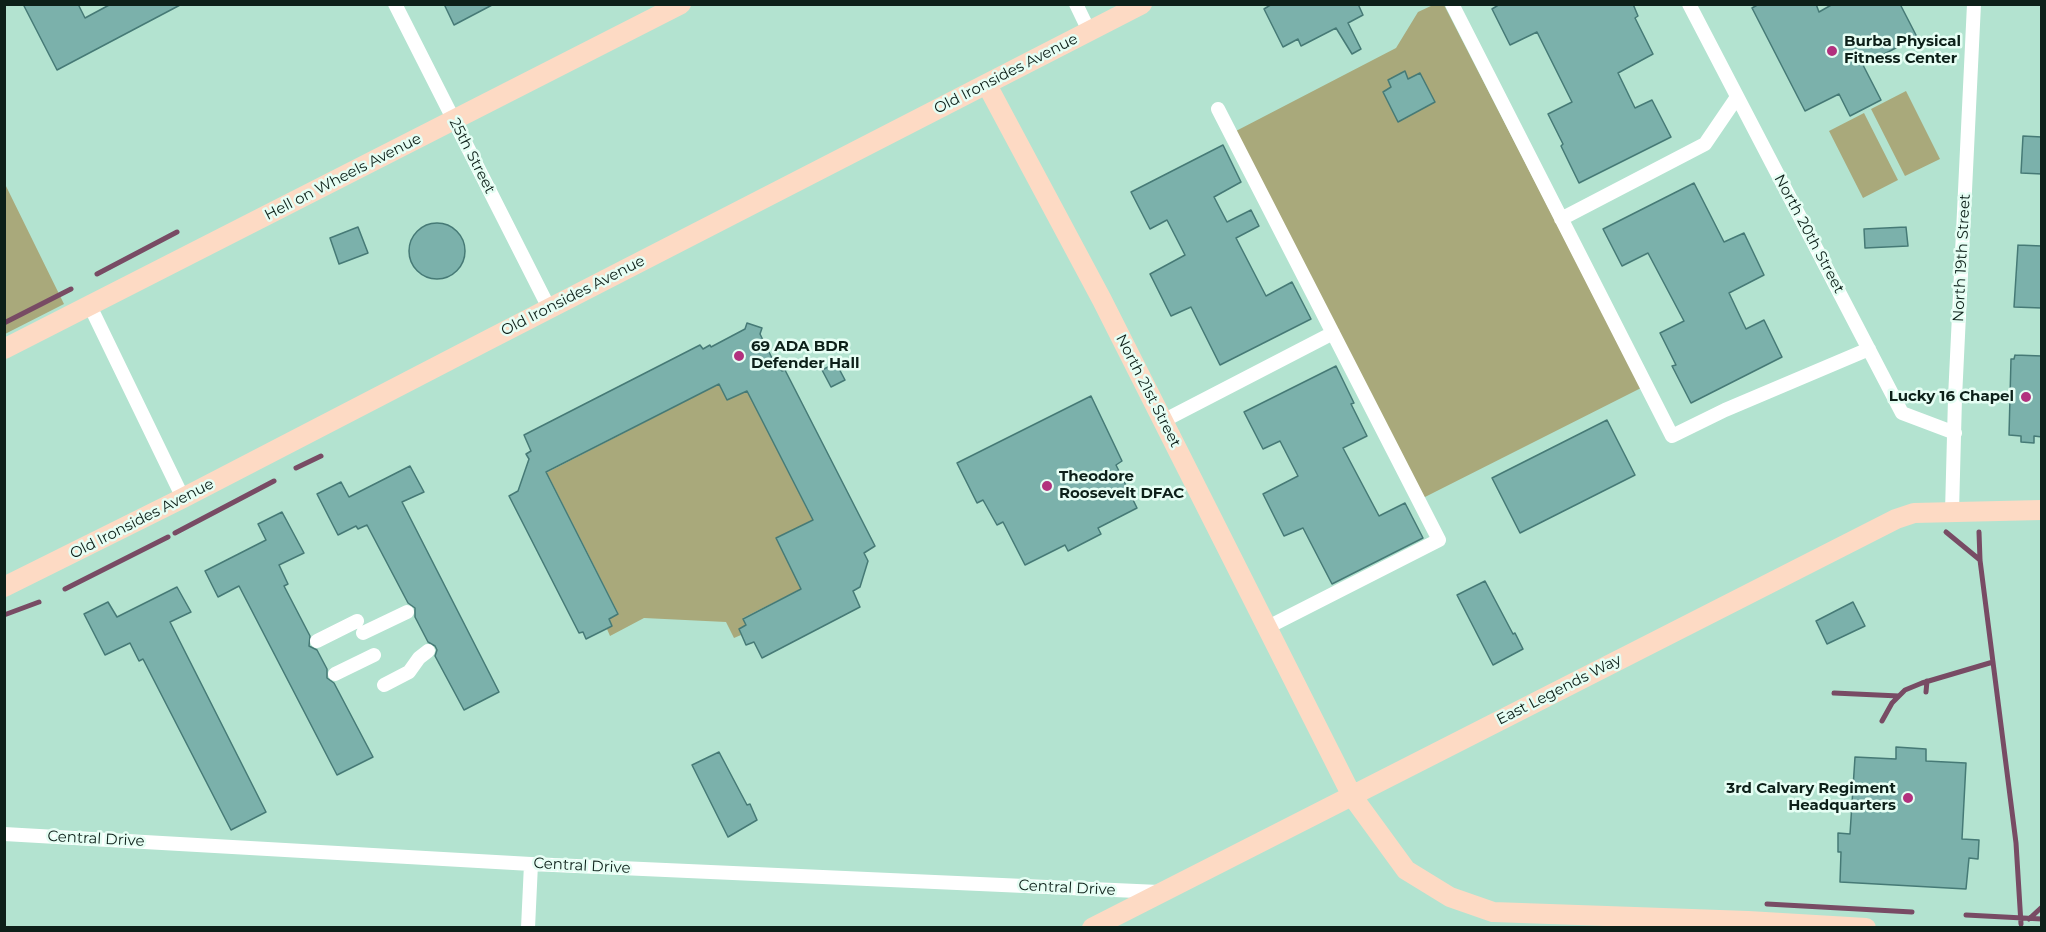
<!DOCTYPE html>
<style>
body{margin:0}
#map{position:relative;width:2046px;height:932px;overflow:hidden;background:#b3e3d0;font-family:Montserrat,sans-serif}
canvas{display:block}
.frame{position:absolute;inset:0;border:6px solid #0d2019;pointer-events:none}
</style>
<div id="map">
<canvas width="2046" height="932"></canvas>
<div class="frame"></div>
</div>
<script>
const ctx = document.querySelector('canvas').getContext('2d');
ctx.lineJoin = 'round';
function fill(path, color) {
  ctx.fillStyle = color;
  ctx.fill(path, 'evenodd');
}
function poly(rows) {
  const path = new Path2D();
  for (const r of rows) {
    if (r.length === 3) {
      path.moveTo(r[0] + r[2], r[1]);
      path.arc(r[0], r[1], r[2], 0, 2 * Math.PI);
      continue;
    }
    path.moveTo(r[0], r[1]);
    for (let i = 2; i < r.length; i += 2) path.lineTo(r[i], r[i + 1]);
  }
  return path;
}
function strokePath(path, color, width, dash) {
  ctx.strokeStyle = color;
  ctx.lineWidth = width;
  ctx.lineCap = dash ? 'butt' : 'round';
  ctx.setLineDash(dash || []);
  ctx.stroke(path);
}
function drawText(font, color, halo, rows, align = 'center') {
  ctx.font = font + ' Montserrat,sans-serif';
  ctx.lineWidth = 5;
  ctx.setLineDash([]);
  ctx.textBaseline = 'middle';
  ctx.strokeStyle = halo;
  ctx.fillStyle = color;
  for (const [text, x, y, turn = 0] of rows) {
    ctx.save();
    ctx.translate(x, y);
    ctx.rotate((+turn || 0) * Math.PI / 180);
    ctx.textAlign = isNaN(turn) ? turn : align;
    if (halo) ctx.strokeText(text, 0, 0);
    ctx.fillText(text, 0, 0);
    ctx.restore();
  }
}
fill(poly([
 [1433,5,1444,5,1641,388,1423,498,1236,131,1396,48,1418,12],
 [1906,91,1940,159,1905,176,1871,109],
 [1864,113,1898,180,1863,198,1829,131],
 [4,182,64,304,5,334,4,334],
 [719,384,727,400,747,391,838,570,743,618,746,625,739,629,741,635,734,638,726,622,644,618,610,636,607,629,612,626,609,619,618,613,549,477,544,474]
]), '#a9a97b');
strokePath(poly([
 [97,274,177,232],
 [4,323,71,289],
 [296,468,321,456],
 [1946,532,1980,560],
 [1979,532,1980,560,2016,843,2021,924],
 [175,533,274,481],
 [65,589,168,537],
 [4,615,39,602],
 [1926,692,1927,681],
 [1834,693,1899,696],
 [1882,721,1892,703,1905,690,1922,683,1993,662],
 [1767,904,1912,912],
 [1966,915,2042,919],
 [2029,919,2042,907]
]), '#784b64', 5);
const building = poly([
 [23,4,78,4,85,18,111,4,182,4,57,70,23,4],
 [444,4,494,4,454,25,444,4],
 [1272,4,1358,4,1363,15,1348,23,1361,49,1352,54,1336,28,1301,46,1298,39,1283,47,1264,9,1272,4],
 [1500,4,1633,4,1638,16,1635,18,1653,54,1618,73,1635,108,1652,100,1671,137,1579,183,1561,146,1563,144,1548,114,1572,102,1537,32,1510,45,1492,9,1500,4],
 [1759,4,1816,4,1819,12,1833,4,1900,4,1917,37,1863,65,1881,100,1850,116,1839,94,1805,111,1752,8,1759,4],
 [1405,71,1408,79,1420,73,1435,102,1398,122,1383,92,1391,87,1388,80,1405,71],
 [2023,136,2042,137,2042,174,2021,173,2023,136],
 [1223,145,1241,182,1214,197,1227,222,1251,210,1259,226,1236,238,1266,296,1292,282,1311,319,1220,365,1191,307,1171,316,1150,274,1185,255,1167,220,1150,229,1131,192,1223,145],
 [1694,183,1724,242,1744,233,1764,275,1729,293,1746,329,1764,320,1782,357,1691,403,1672,366,1676,365,1660,333,1684,321,1648,253,1622,266,1603,229,1694,183],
 [437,251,28],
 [358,227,368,253,339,264,330,238,358,227],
 [1906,227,1908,246,1865,248,1864,229,1906,227],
 [2018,245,2042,246,2042,308,2014,307,2018,245],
 [747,323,762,328,760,334,775,364,777,363,782,371,785,370,875,546,864,553,868,561,860,587,853,591,860,607,762,658,754,642,746,645,739,629,746,625,743,619,801,589,776,538,813,520,747,391,727,400,719,384,546,472,618,614,609,619,612,626,586,639,583,632,579,633,509,496,518,491,529,459,526,454,531,451,524,435,700,345,703,349,710,345,711,347,745,329,747,323],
 [2015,355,2042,356,2042,437,2034,436,2034,443,2021,442,2021,436,2009,435,2011,359,2014,359,2015,355],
 [836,363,845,380,831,387,822,370,836,363],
 [1336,366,1354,403,1351,404,1367,436,1343,448,1379,516,1405,503,1423,538,1332,584,1303,528,1284,536,1263,494,1298,476,1280,441,1263,449,1244,412,1336,366],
 [1091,396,1122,461,1116,465,1137,508,1098,528,1101,534,1068,551,1065,545,1025,565,1003,522,997,525,983,500,977,503,957,463,1091,396],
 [1607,420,1635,475,1520,533,1492,478,1607,420],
 [410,466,424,492,402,502,499,692,464,710,435,656,437,650,435,646,428,642,415,617,415,608,408,603,367,525,358,529,356,526,338,535,317,494,341,482,349,497,410,466],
 [282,512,304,553,279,565,288,584,284,586,310,636,309,646,317,650,327,669,327,678,334,683,373,757,337,775,239,586,218,597,205,571,266,540,258,524,282,512],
 [1485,581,1513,634,1515,633,1523,649,1493,665,1457,595,1485,581],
 [177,587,191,612,170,622,266,812,231,830,143,659,139,661,130,643,105,655,84,614,108,602,117,617,177,587],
 [1853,602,1865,626,1827,644,1816,621,1853,602],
 [1896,747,1926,749,1926,761,1966,763,1962,839,1979,840,1978,859,1969,858,1966,889,1840,882,1841,852,1838,852,1838,833,1850,834,1855,757,1896,759,1896,747],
 [719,752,747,805,750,804,757,820,728,837,692,765,719,752]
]);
fill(building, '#7bb1ab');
strokePath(building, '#467a76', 1.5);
strokePath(poly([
 [395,4,549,308],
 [1076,4,1089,31],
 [1452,4,1672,436,1725,410,1869,349],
 [1689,4,1902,413,1955,433],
 [1218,109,1439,540,1268,627],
 [1561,219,1705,144,1737,97],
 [90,306,183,498],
 [1163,421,1333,333],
 [1952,512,1955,398,1974,4],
 [363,633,407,612],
 [317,641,357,621],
 [335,674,374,655],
 [384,685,409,672,419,658,428,651],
 [4,834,531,864,1159,892],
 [528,928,531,864]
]), '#fff', 14);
strokePath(poly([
 [987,85,1102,300,1352,796,1406,870,1450,897,1493,912,1748,921,1866,928],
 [4,349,681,4],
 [4,587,183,498,488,340,1142,4],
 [1092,928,1896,519,1914,513,2042,510]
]), '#fddac4', 20);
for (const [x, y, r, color] of [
 [1832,51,6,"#b2317e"],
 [739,356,6,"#b2317e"],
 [2026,397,6,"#b2317e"],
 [1047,486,6,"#b2317e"],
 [1908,798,6,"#b2317e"]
]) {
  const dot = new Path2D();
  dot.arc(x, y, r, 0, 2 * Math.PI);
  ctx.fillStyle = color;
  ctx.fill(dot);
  strokePath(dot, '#e6fef4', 2);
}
drawText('bold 15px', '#0d2019', '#e6fef4', [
 ["Burba Physical",1844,42],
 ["Fitness Center",1844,59],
 ["69 ADA BDR",751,347],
 ["Defender Hall",751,364],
 ["Lucky 16 Chapel",2014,397,"right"],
 ["Theodore",1059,477],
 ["Roosevelt DFAC",1059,494],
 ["3rd Calvary Regiment",1896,789,"right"],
 ["Headquarters",1896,806,"right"]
], 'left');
drawText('15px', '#0d2019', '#e6fef4', [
 ["Old Ironsides Avenue",1006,74,-27],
 ["25th Street",472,156,63],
 ["Hell on Wheels Avenue",343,177,-27],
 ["North 20th Street",1809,234,62],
 ["North 19th Street",1962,258,-87],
 ["Old Ironsides Avenue",573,296,-27],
 ["North 21st Street",1148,391,63],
 ["Old Ironsides Avenue",142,519,-27],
 ["East Legends Way",1559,690,-27],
 ["Central Drive",96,839,3],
 ["Central Drive",582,866,3],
 ["Central Drive",1067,888,3]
]);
</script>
